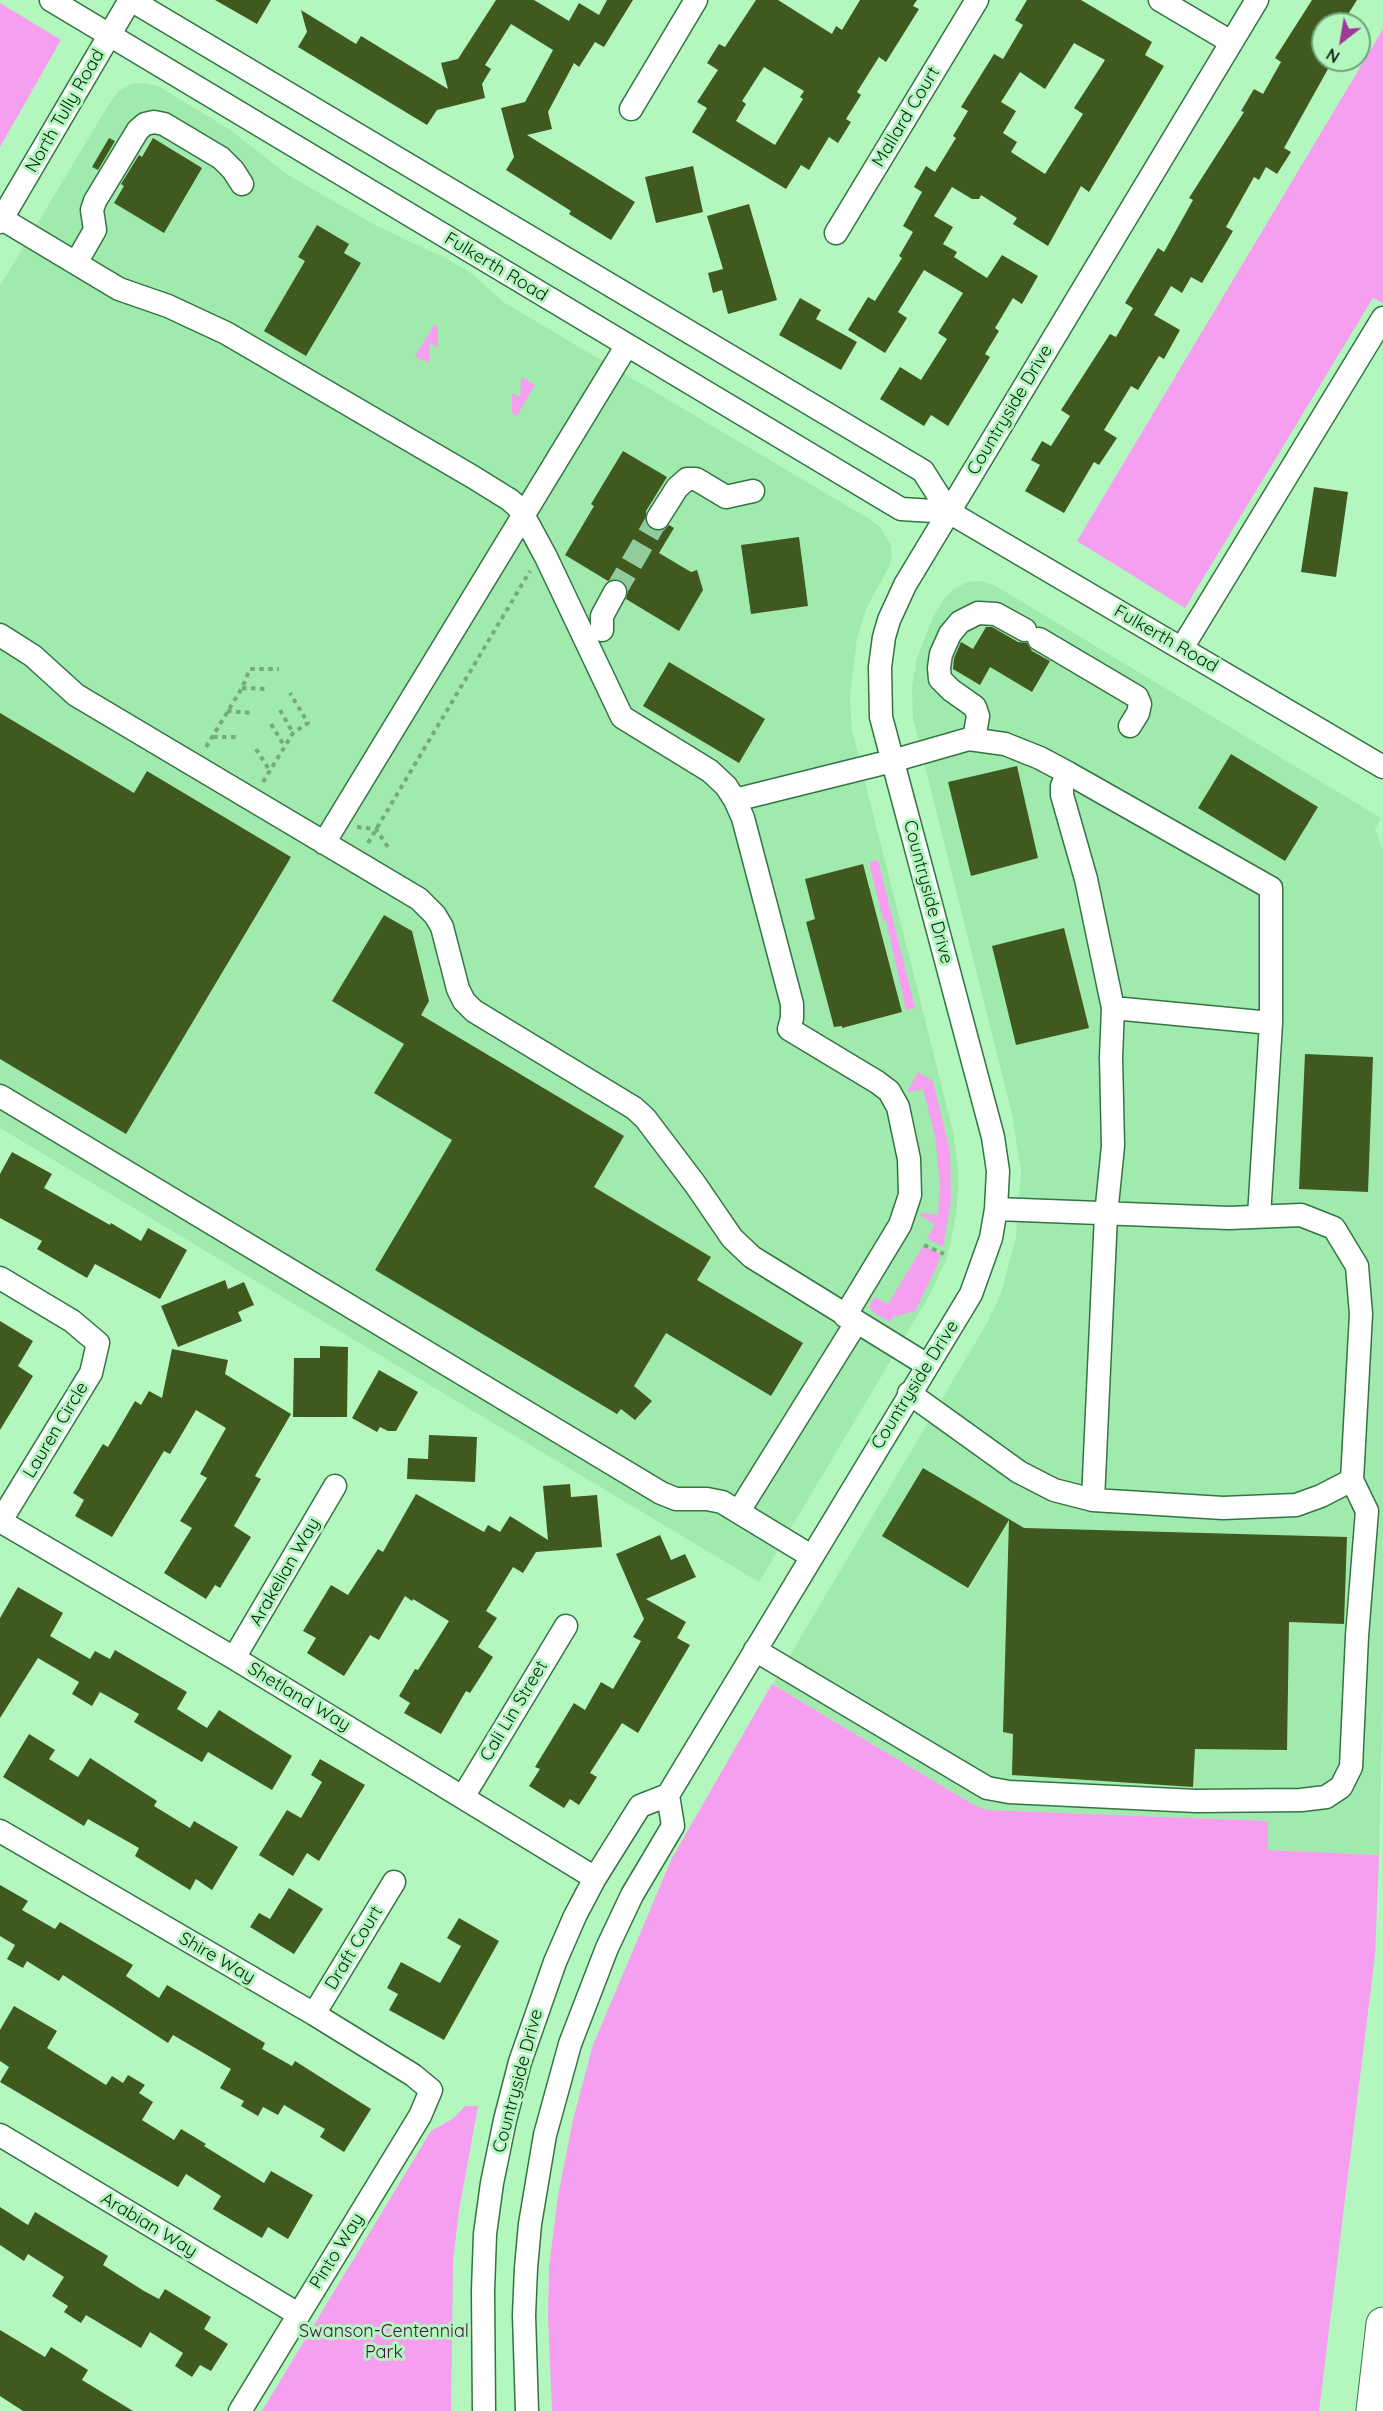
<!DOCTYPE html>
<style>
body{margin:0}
#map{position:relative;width:1383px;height:2411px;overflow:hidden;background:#b3f7bf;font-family:Quicksand,sans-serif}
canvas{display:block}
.north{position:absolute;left:1311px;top:12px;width:60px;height:60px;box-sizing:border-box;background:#b3f7bf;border:2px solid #6ea279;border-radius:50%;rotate:211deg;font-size:16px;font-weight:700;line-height:24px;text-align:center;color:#07230f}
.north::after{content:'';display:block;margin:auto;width:21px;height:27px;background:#a0399c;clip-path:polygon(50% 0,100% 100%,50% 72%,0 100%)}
</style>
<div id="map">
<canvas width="1383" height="2411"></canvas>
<div class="north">N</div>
</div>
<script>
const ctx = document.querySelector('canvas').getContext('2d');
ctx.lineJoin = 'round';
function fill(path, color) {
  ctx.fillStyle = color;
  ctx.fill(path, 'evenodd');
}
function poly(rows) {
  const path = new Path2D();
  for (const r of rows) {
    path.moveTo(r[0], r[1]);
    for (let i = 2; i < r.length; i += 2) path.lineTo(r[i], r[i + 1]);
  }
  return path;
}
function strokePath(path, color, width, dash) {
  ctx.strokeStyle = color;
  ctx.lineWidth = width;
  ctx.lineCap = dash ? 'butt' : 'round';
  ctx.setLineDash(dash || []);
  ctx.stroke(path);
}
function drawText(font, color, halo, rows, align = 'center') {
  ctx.font = font + ' Quicksand,sans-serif';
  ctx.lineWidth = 6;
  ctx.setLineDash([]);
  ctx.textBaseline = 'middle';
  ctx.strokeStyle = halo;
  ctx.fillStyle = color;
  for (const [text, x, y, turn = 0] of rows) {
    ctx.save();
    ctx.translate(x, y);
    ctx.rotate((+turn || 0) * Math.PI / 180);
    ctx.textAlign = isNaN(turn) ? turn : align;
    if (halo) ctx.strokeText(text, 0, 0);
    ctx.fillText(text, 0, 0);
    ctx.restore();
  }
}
fill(poly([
 [144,83,158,86,229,129,288,175,375,225,447,259,471,273,505,303,871,520,880,527,891,545,892,557,889,567,866,609,857,639,850,697,852,729,953,1132,959,1175,956,1216,947,1258,929,1296,759,1582,0,1128,0,286,109,104,118,92,131,84],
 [980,581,994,585,1381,818,1375,829,1383,850,1383,1707,1379,1855,1268,1850,1268,1821,987,1810,974,1805,773,1684,987,1323,1000,1296,1016,1237,1021,1171,1012,1114,913,718,912,688,917,658,933,617,945,597,955,588,967,582]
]), '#a1eaae');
fill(poly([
 [0,3,61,40,0,147],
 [1383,29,1383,303,1373,298,1185,608,1077,541],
 [434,325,438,327,438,348,430,343,429,363,415,356],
 [521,377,535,385,517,416,512,413,512,393,520,397],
 [878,860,915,1008,906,1010,886,921,883,920,869,862],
 [918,1072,933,1081,950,1152,951,1201,943,1247,927,1238,935,1225,920,1215,922,1213,938,1215,940,1184,935,1136,923,1089,907,1092],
 [923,1246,941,1254,936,1268,915,1311,893,1317,890,1322,871,1311,870,1304,875,1297,888,1304],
 [772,1684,974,1805,987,1810,1268,1821,1268,1850,1379,1855,1375,1955,1319,2411,552,2411,548,2316,549,2267,558,2196,573,2120,593,2045,672,1858],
 [465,2106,478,2106,459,2210,453,2261,451,2411,262,2411,431,2131,454,2118]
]), '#f69ff0');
fill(poly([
 [215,0,271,0,257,24],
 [496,0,534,0,569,21,579,3,599,15,607,0,633,0,604,47,595,42,579,67,574,63,548,112,552,129,527,135,635,202,611,240,569,214,571,211,506,170,514,157,501,108,525,102,553,50,511,24,485,65,491,69,482,84,485,98,437,110,427,125,298,47,307,32,301,10,356,44,361,36,448,89,441,63,458,59],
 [756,0,778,0,832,34,836,26,842,30,860,0,917,0,913,6,919,9,886,62,879,57,857,92,861,95,846,119,851,122,838,143,829,137,809,170,801,165,786,189,692,132,707,108,697,102,718,70,707,63,719,44,725,47],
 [764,67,804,91,800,97,803,99,775,145,736,121,746,104,742,101],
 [1027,0,1081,0,1152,42,1145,55,1164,66,1089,192,1081,186,1048,246,1013,224,1017,218,981,195,979,199,972,199,952,187,934,216,953,227,943,244,957,252,954,257,987,278,1002,255,1038,276,1022,304,1013,298,995,328,999,331,985,354,990,357,948,426,931,415,924,426,880,399,900,367,921,380,947,339,938,333,963,293,924,270,898,312,907,318,885,353,848,330,868,297,875,301,902,258,899,256,913,232,903,226,922,192,914,187,926,166,935,172,956,138,953,136,968,111,961,107,994,54,1003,59,1023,25,1015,20],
 [1074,43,1105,60,1074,108,1083,114,1045,174,1011,152,1017,142,1003,133,1016,111,1001,102,1020,72,1045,89],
 [1312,0,1357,0,1342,24,1323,24,1323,60,1333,60,1284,148,1291,152,1277,174,1266,167,1259,180,1254,177,1226,227,1233,231,1202,283,1191,277,1182,293,1171,286,1154,315,1180,330,1164,359,1159,356,1138,390,1131,386,1104,430,1117,438,1099,465,1094,462,1064,513,1025,491,1040,465,1031,460,1042,441,1051,446,1070,416,1061,410,1110,334,1116,337,1133,308,1125,303,1158,248,1164,252,1193,200,1189,198,1244,112,1241,111,1254,89,1263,94,1281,62,1275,58],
 [109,138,115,141,98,170,92,167],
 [153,138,202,168,164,233,114,203,124,186,121,184,139,155,142,157],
 [693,166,703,212,656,223,645,177],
 [749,204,777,300,728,314,722,290,713,293,708,273,723,269,707,216],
 [317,225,349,244,344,253,361,263,306,356,264,331,305,261,298,257],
 [800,298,821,310,816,319,857,342,841,370,779,335],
 [623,451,667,477,646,511,646,524,650,529,657,531,664,530,669,525,674,528,659,553,691,572,697,570,703,590,679,631,626,599,628,591,622,580,615,579,608,581,565,555,594,506,591,504],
 [1314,487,1348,492,1336,577,1301,572],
 [799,537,808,606,751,614,741,545],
 [986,627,992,627,1018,642,1027,643,1032,651,1050,661,1032,692,990,667,980,685,953,669,954,658,961,642,973,649],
 [669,662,765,719,739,763,643,706],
 [0,713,134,793,147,771,291,857,126,1134,0,1059],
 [1231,754,1318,807,1285,861,1198,808],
 [1017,766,1038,858,971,876,948,782],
 [863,864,902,1012,842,1028,842,1026,834,1027,806,922,815,919,805,879],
 [384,915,412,931,429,1001,421,1015,624,1136,594,1187,711,1257,697,1280,803,1343,771,1396,666,1333,634,1386,652,1401,635,1420,621,1409,617,1414,375,1270,452,1140,374,1093,404,1044,332,1001],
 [1064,928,1089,1028,1016,1045,992,946],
 [1305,1054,1373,1057,1368,1192,1299,1189],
 [12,1152,52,1174,44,1188,110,1225,111,1223,141,1241,148,1228,187,1250,160,1299,95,1264,87,1278,37,1249,42,1241,0,1218,0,1174],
 [225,1280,228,1289,244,1282,254,1305,238,1312,242,1321,178,1347,161,1306],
 [0,1321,33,1341,18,1366,33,1376,0,1430],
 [320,1346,348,1347,347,1417,293,1417,294,1358,320,1358],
 [172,1349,228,1360,225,1374,291,1414,255,1476,261,1479,234,1526,251,1537,220,1588,215,1585,206,1599,164,1573,192,1528,180,1521,207,1478,200,1474,226,1428,196,1410,170,1454,164,1451,112,1537,75,1516,84,1500,73,1493,103,1444,108,1447,135,1401,141,1405,149,1391,162,1398],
 [379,1370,418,1392,396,1431,388,1431,380,1427,377,1432,352,1418],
 [429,1435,477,1437,475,1482,407,1479,408,1458,428,1459],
 [923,1468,1024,1528,1347,1537,1344,1624,1289,1622,1287,1750,1195,1749,1193,1787,1012,1775,1013,1734,1003,1732,1009,1520,968,1588,882,1536],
 [570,1484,571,1497,597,1495,602,1547,536,1552,523,1573,513,1567,486,1611,497,1618,478,1647,493,1657,470,1693,466,1691,441,1734,404,1713,410,1703,399,1696,415,1669,418,1670,449,1621,413,1599,412,1601,405,1596,379,1640,370,1635,344,1676,307,1653,316,1638,303,1631,331,1585,348,1595,378,1549,383,1552,416,1494,484,1532,488,1525,500,1532,510,1516,548,1540,543,1486],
 [660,1535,671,1560,685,1554,696,1577,646,1599,686,1622,677,1638,690,1645,638,1733,622,1723,590,1773,597,1777,579,1805,570,1799,564,1808,529,1786,540,1769,535,1767,574,1703,585,1710,601,1682,613,1689,641,1641,633,1637,644,1619,616,1554],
 [18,1587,63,1613,50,1636,90,1659,95,1651,110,1659,115,1650,187,1692,177,1709,207,1728,219,1710,292,1756,272,1790,208,1752,202,1762,134,1722,139,1714,100,1692,92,1706,72,1694,79,1682,38,1658,0,1718,0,1618],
 [29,1734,55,1750,49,1759,78,1777,90,1758,157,1801,154,1806,190,1828,194,1821,238,1847,212,1890,196,1879,190,1890,135,1856,139,1848,88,1819,84,1826,3,1777],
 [320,1759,365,1785,319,1861,307,1853,293,1876,259,1855,287,1810,301,1818,322,1782,311,1775],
 [0,1885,28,1901,22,1910,55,1929,60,1922,133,1965,126,1976,159,1998,167,1985,265,2043,262,2049,292,2066,295,2061,371,2109,344,2152,320,2137,325,2129,284,2105,278,2115,263,2107,258,2116,241,2106,244,2101,220,2088,231,2069,173,2035,168,2043,63,1975,59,1981,27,1961,23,1968,7,1959,15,1945,0,1936],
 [289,1888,323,1909,294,1954,250,1927,259,1913,270,1919],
 [459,1918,499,1941,444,2040,389,2010,398,1994,387,1988,401,1962,440,1983,461,1946,447,1938],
 [14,2006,57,2031,47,2048,106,2085,112,2076,123,2083,128,2075,145,2085,139,2093,153,2102,142,2120,174,2140,181,2129,206,2144,204,2146,264,2183,271,2171,313,2195,288,2239,268,2227,262,2238,213,2209,221,2196,186,2174,178,2187,0,2082,9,2067,0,2061,0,2030],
 [0,2207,28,2225,35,2212,108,2256,103,2265,144,2291,159,2299,165,2289,211,2317,204,2329,228,2344,211,2371,200,2365,192,2377,175,2366,183,2353,150,2332,141,2348,86,2315,81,2323,64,2312,68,2306,52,2296,64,2277,28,2254,24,2261,0,2245],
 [0,2330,45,2357,51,2347,88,2370,82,2380,133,2411,23,2411,0,2396]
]), '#40591e');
strokePath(poly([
 [615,592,658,518]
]), '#91cd9c', 22, [22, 11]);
const minor = poly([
 [51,0,901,509,949,512,1383,767],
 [131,0,923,471,949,512],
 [1160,0,1231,42],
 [631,109,696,0],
 [2,219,119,289,168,306,226,333,473,477,510,500,520,509,546,557,622,717,710,771,726,786,735,800,743,818,792,1004,792,1018,789,1029,877,1082,889,1091,898,1107,909,1159,910,1195,900,1225,845,1316],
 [0,222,130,0],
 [836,233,977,0],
 [76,263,95,230,92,210,95,201,138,130,145,124,154,122,164,124,221,158,233,170,242,184],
 [658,518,677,488,687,479,696,479,726,497,753,491],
 [602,630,602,616,615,592],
 [0,635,33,656,76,695,419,899,435,915,442,927,458,989,464,1001,474,1011,634,1108,645,1118,695,1184,732,1238,752,1257,927,1365],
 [1039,639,1137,697,1140,704,1138,713,1130,726],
 [1182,648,1383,318],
 [974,739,978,716,975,707,951,690,940,679,939,668,941,654,950,634,960,622,978,613,996,614,1025,630],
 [1068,773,1062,786,1062,795,1086,879,1113,1008,1111,1057,1113,1146,1106,1215,1093,1500],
 [735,800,892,761,969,739,1005,744,1040,758,1068,773,1271,888,1271,1023,1259,1216],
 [324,843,627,345],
 [1113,1008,1271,1023],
 [0,1096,661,1493,676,1499,707,1499,722,1502,811,1556],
 [0,1278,72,1321,98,1343,91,1373,0,1522],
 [909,1393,1019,1472,1054,1490,1093,1500,1223,1508,1296,1505,1321,1496,1352,1480,1361,1314,1357,1266,1334,1228,1301,1215,1229,1218,996,1209],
 [739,1511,856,1323],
 [0,1521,234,1658,595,1878],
 [755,1650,987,1788,1009,1792,1196,1801,1301,1800,1326,1797,1341,1787,1351,1767,1357,1636,1367,1511,1352,1480],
 [234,1658,335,1486],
 [463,1797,566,1626],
 [0,1831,314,2014,413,2075,431,2090,420,2116,240,2411],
 [314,2014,394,1882],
 [0,2135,298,2314],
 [484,2411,483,2291,485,2234,492,2183,505,2120,520,2062,555,1962,575,1916,595,1878,640,1806,668,1795,971,1294,991,1238,996,1209,998,1171,993,1137,881,717,880,667,884,637,889,620,905,585,949,512,1257,0],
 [527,2411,524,2315,526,2268,530,2224,545,2135,570,2044,607,1948,632,1895,673,1826,668,1795]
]);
const highway = poly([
 [1373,2411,1383,2324]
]);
strokePath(minor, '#337443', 25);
strokePath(highway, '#337443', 35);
strokePath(poly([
 [242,688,267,689],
 [280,710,293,733],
 [227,711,254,713],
 [271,724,285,747],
 [213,737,239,737],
 [206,747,242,688,250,669,279,669],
 [256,749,270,771],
 [263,782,293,733,308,723,290,693],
 [357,827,376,829,390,850],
 [368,843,530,571],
 [924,1245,944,1254]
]), '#75aa7f', 4, [4.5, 4.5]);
strokePath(minor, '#fff', 22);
strokePath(highway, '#fff', 33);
drawText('18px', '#07230f', '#b3f7bf', [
 ["North Tully Road",65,111,-60],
 ["Mallard Court",906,117,-59],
 ["Fulkerth Road",496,267,31],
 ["Countryside Drive",1010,410,-59],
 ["Fulkerth Road",1166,639,30],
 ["Countryside Drive",928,892,75],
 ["Countryside Drive",915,1385,-58],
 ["Lauren Circle",56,1430,-59],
 ["Arakelian Way",285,1572,-60],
 ["Shetland Way",299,1697,31],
 ["Cali Lin Street",514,1711,-59],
 ["Draft Court",354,1948,-59],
 ["Shire Way",217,1958,30],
 ["Countryside Drive",518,2081,-75],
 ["Arabian Way",149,2225,31],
 ["Pinto Way",337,2251,-58]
]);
drawText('18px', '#471045', '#b3f7bf', [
 ["Swanson-Centennial",384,2332],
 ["Park",384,2353]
]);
</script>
